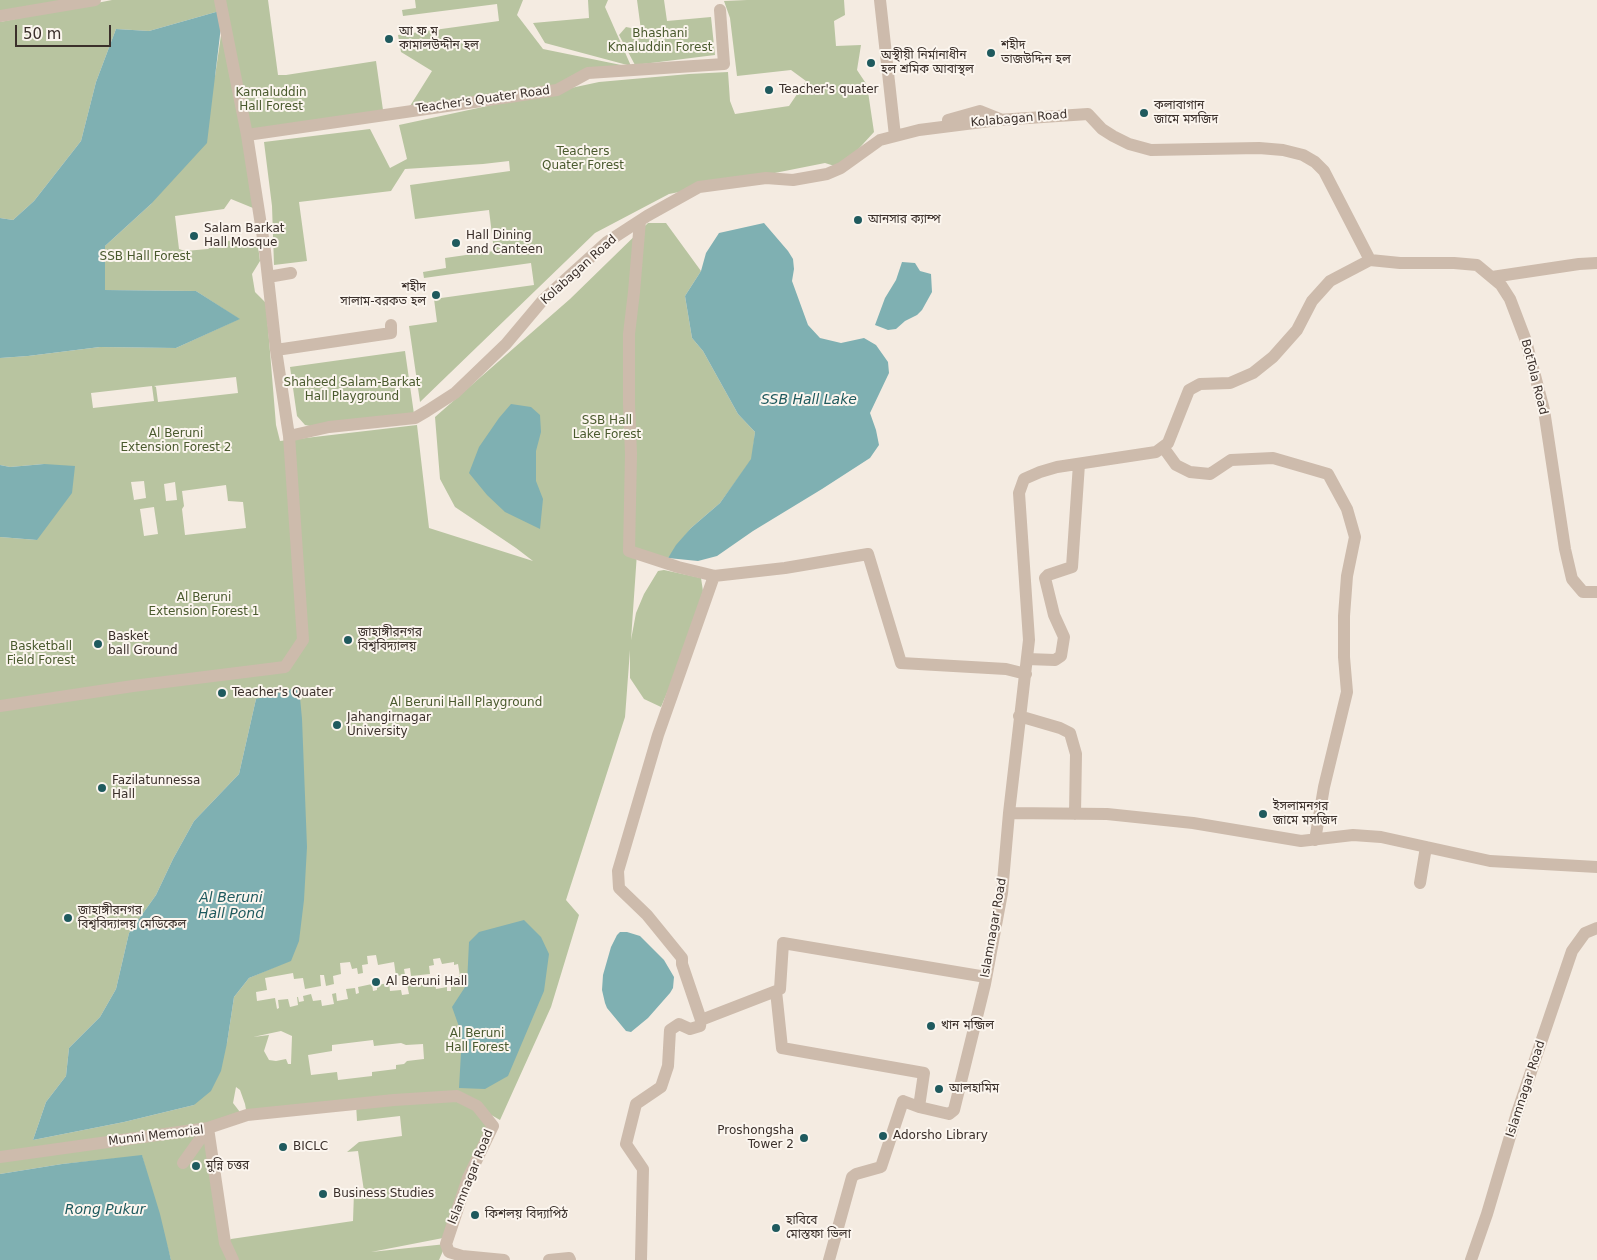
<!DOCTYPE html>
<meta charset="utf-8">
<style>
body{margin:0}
#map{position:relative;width:1597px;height:1260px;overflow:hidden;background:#f4ebe1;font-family:"DejaVu Sans",sans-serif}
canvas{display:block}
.scale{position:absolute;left:15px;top:25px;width:96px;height:22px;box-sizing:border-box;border:2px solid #3b302b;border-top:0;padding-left:6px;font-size:15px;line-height:18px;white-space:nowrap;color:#3b302b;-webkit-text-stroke:4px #fbf5ee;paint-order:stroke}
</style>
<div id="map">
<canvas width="1597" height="1260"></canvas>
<div class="scale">50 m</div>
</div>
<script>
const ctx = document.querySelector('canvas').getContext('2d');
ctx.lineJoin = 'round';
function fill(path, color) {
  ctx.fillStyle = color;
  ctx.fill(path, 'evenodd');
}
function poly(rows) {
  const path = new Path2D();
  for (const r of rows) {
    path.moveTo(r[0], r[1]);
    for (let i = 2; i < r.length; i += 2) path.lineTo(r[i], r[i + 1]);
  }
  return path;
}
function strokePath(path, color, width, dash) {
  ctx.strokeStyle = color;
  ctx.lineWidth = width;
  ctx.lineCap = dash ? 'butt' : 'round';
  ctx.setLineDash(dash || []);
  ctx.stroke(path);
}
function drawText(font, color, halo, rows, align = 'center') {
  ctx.font = font + ' "DejaVu Sans","Noto Sans Bengali",sans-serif';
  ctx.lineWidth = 4;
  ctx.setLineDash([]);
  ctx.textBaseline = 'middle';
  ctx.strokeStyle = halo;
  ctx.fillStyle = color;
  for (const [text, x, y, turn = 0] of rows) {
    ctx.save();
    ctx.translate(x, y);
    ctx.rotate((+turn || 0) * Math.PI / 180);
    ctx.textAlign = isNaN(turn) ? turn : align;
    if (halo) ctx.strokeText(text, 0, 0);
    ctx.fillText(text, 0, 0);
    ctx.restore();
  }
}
fill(poly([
 [0,0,97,0,0,16],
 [112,0,220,0,223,10,149,31,116,29,96,82,81,141,34,201,13,220,0,218,0,22],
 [225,0,268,0,278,75,286,75,376,61,383,110,249,130],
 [415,0,523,0,517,15,543,49,626,66,555,86,410,106,432,71,401,52,398,35,499,21,497,4,403,16,402,10,416,8],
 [588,0,608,0,605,7,631,66,545,43,533,23,589,18],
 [637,0,664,0,667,21,711,17,715,55,635,65,619,35,626,27,641,30],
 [747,0,844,0,845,15,834,21,836,46,861,45,857,70,867,85,874,132,841,168,825,163,669,194,595,233,420,402,409,326,437,322,434,299,534,285,531,263,424,278,423,272,446,268,445,258,494,251,489,210,415,219,410,185,510,171,509,161,483,164,405,169,391,191,299,202,307,261,274,265,272,206,264,142,370,129,390,168,407,159,399,125,599,82,689,74,728,72,730,101,735,114,789,106,806,81,791,70,737,76,730,18,724,1],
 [224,15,253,208,231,199,224,209,175,216,179,249,185,251,208,249,218,242,257,238,260,261,252,274,255,292,266,303,276,425,280,441,417,425,429,528,533,561,516,548,455,507,440,479,435,417,570,299,648,223,666,223,701,271,685,296,692,338,703,351,738,414,755,432,752,459,720,503,691,528,668,558,637,553,631,640,636,613,644,594,658,571,664,570,701,578,703,591,678,667,661,707,644,699,630,678,630,650,625,717,566,900,579,915,551,1007,500,1120,479,1108,493,1126,443,1238,371,1252,446,1244,439,1260,171,1260,142,1156,62,1164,0,1174,0,537,37,540,44,464,10,467,0,465,0,358,28,356,100,347,176,348,239,319,196,291,104,290,105,246,151,204,215,76],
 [236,377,238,393,158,402,156,387,154,386],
 [152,386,154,401,93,408,91,393],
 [144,481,146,498,134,500,131,482],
 [175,482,177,500,166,501,164,484],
 [226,485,228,501,243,502,246,528,185,535,182,509,184,506,182,491],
 [154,507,158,534,144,536,140,509],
 [256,699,291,960,249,978,234,997,227,1043,194,1105,124,1122,33,1140,46,1102,66,1076,69,1048,100,1017,116,989,129,933,156,895,173,859,194,821,239,774],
 [376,955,378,965,394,962,396,976,405,975,404,969,410,968,411,976,430,974,429,966,434,965,433,959,440,958,442,964,454,962,454,965,458,964,460,976,457,977,457,984,451,985,451,991,447,991,447,987,436,989,434,980,428,980,430,985,424,986,423,981,407,984,409,994,402,995,401,990,390,991,389,983,377,985,377,990,373,991,372,984,358,987,359,993,356,994,355,988,346,989,348,999,337,1001,336,993,332,994,334,1004,322,1006,321,1000,313,1001,311,994,303,996,304,1001,299,1002,298,997,297,997,298,1005,290,1007,288,999,278,1000,279,1008,277,1009,275,998,257,1001,256,992,267,990,265,978,293,973,294,979,303,978,305,989,321,986,320,975,324,975,326,986,334,984,333,976,341,974,340,963,350,962,352,969,357,968,358,974,363,973,362,965,368,964,367,956],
 [281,1031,292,1036,291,1064,288,1064,286,1059,276,1061,269,1060,264,1051,269,1035,253,1037],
 [373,1040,374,1046,401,1043,406,1045,423,1044,424,1059,407,1061,404,1064,396,1065,396,1069,372,1072,372,1076,338,1080,337,1072,311,1075,308,1055,332,1051,332,1045],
 [236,1087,240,1090,245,1104,247,1115,356,1104,357,1121,400,1116,402,1136,359,1142,347,1152,358,1151,364,1191,354,1192,353,1221,231,1239,226,1243,208,1128,243,1116,233,1103],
 [405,351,414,414,315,427,305,425,297,416,290,367]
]), '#b8c4a0');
fill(poly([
 [223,10,207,143,151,204,105,246,105,290,196,291,240,319,176,348,100,347,28,356,0,358,0,218,13,220,34,201,81,141,96,82,116,29,149,31],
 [764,223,788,251,793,259,794,269,792,281,808,325,820,338,841,343,864,338,876,345,888,362,889,373,870,413,876,430,879,445,870,458,822,489,753,531,717,556,698,561,668,558,676,545,691,528,720,503,751,459,755,432,738,414,703,351,692,338,685,296,701,271,706,253,719,233],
 [902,262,915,263,920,271,931,274,932,292,922,310,917,315,905,321,896,329,888,330,875,325,885,298,896,280],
 [511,404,531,407,540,415,541,432,536,451,536,481,543,499,540,529,505,512,487,495,469,473,479,447,499,418],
 [44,464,75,466,72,493,37,540,0,537,0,465,10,467],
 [299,687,302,719,307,847,304,900,299,941,291,961,249,978,234,997,227,1043,221,1071,211,1091,194,1105,124,1122,33,1140,46,1102,66,1076,69,1048,100,1017,116,989,129,933,156,895,173,859,194,821,239,774,256,699],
 [524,920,541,937,549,954,544,991,508,1076,485,1089,459,1088,462,1035,452,1007,467,984,469,942,479,932],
 [620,932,627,932,640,936,664,960,674,977,673,988,670,993,648,1018,631,1032,626,1031,607,1008,605,1003,602,990,603,975,611,947,617,935],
 [142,1155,160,1214,171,1260,0,1260,0,1174,62,1164]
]), '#7fb0b2');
strokePath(poly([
 [880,0,895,136,903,134],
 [0,16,95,0],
 [948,120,980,111,1000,119],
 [247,135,557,90,588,73,724,64,720,10],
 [640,221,634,292,629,334,629,404,631,454,629,551,678,567,715,576],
 [1370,260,1400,263,1454,263,1477,265,1501,285,1510,299,1526,341,1544,410,1565,549,1572,579,1583,592,1597,592],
 [268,277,291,273],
 [1492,277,1579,264,1597,263],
 [276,350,391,333,391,325],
 [289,436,329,427,415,418,427,411,455,393,506,344,543,300,607,242,647,216,699,187,766,178,793,180,827,174,841,168,880,140,919,130,998,120,1088,114,1102,129,1113,136,1129,144,1151,150,1259,148,1283,150,1303,155,1315,162,1324,171,1370,260],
 [1163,447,1176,465,1190,472,1210,474,1231,460,1273,458,1328,474,1347,509,1355,537,1347,576,1344,616,1344,657,1347,692,1324,787,1315,840],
 [1027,659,1055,660,1061,656,1064,637,1054,615,1045,578,1048,575,1072,567,1079,464],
 [0,706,133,686,285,667,303,640,289,436,276,350,265,251,247,135,220,0],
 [1019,716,1060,728,1070,733,1076,754,1075,814],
 [1009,813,1107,814,1193,823,1301,841,1353,835,1381,837,1490,861,1597,867],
 [1420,883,1426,847],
 [701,1020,776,991],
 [919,1107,924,1073,782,1048,776,991,780,989,783,943,986,977],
 [0,1157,208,1128,225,1243,233,1260],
 [183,1163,208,1128,247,1115,394,1100,457,1096,477,1106,493,1126,468,1178,446,1244,449,1252,462,1256,504,1260],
 [549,1260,569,1258,570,1260],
 [641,1260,643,1169,626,1144,636,1104,661,1087,668,1066,670,1030,679,1024,690,1029,700,1026,701,1020,682,964,682,958,647,915,619,888,618,871,658,735,714,576,785,568,868,554,901,663,1006,669,1026,674],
 [829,1260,852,1177,856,1174,881,1167,903,1101,919,1107,949,1114,954,1110,985,984,1002,893,1009,813,1029,640,1019,493,1024,479,1040,472,1057,467,1156,452,1168,443,1189,390,1200,384,1230,383,1253,373,1273,357,1297,330,1312,301,1330,281,1370,260],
 [1471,1260,1487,1214,1517,1113,1572,951,1585,933,1597,928]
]), '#cdbbac', 12);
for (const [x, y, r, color] of [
 [389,39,5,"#1f5a5e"],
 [991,53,5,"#1f5a5e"],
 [871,63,5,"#1f5a5e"],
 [769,90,5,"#1f5a5e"],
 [1144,113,5,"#1f5a5e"],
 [858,220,5,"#1f5a5e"],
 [194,236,5,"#1f5a5e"],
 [456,243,5,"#1f5a5e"],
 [436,295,5,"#1f5a5e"],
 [348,640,5,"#1f5a5e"],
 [98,644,5,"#1f5a5e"],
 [222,693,5,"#1f5a5e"],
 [337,725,5,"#1f5a5e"],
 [102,788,5,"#1f5a5e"],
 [1263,814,5,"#1f5a5e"],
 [68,918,5,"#1f5a5e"],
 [376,982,5,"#1f5a5e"],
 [931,1026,5,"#1f5a5e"],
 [939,1089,5,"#1f5a5e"],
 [883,1136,5,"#1f5a5e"],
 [804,1138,5,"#1f5a5e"],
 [283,1147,5,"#1f5a5e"],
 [196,1166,5,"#1f5a5e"],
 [323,1194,5,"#1f5a5e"],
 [475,1215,5,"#1f5a5e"],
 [776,1228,5,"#1f5a5e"]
]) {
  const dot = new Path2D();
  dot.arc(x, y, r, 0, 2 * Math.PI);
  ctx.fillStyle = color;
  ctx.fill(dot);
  strokePath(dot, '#fbf5ee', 2);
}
drawText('12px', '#3b302b', '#fbf5ee', [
 ["আ ফ ম",399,32],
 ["কামালউদ্দীন হল",399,46],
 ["শহীদ",1001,46],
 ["তাজউদ্দিন হল",1001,60],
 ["অস্থীয়ী নির্মানাধীন",881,56],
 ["হল শ্রমিক আবাস্থল",881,70],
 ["Teacher's quater",779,90],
 ["কলাবাগান",1154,106],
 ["জামে মসজিদ",1154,120],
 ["আনসার ক্যাম্প",868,220],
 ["Salam Barkat",204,229],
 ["Hall Mosque",204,243],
 ["Hall Dining",466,236],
 ["and Canteen",466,250],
 ["শহীদ",426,288,"right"],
 ["সালাম-বরকত হল",426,302,"right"],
 ["জাহাঙ্গীরনগর",358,633],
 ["বিশ্ববিদ্যালয়",358,647],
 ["Basket",108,637],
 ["ball Ground",108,651],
 ["Teacher's Quater",232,693],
 ["Jahangirnagar",347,718],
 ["University",347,732],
 ["Fazilatunnessa",112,781],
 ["Hall",112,795],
 ["ইসলামনগর",1273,807],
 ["জামে মসজিদ",1273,821],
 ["জাহাঙ্গীরনগর",78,911],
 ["বিশ্ববিদ্যালয় মেডিকেল",78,925],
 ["Al Beruni Hall",386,982],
 ["খান মন্জিল",941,1026],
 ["আলহামিম",949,1089],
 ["Proshongsha",794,1131,"right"],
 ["Tower 2",794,1145,"right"],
 ["Adorsho Library",893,1136],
 ["BICLC",293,1147],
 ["মুন্নি চত্তর",206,1166],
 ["Business Studies",333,1194],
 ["কিশলয় বিদ্যাপিঠ",485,1215],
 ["হাবিবে",786,1221],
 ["মোস্তফা ভিলা",786,1235]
], 'left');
drawText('12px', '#4a5a2e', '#fbf5ee', [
 ["Bhashani",660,34],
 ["Kmaluddin Forest",660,48],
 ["Kamaluddin",271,93],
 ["Hall Forest",271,107],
 ["Teachers",583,152],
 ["Quater Forest",583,166],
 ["SSB Hall Forest",145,257],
 ["Shaheed Salam-Barkat",352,383],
 ["Hall Playground",352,397],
 ["SSB Hall",607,421],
 ["Lake Forest",607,435],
 ["Al Beruni",176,434],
 ["Extension Forest 2",176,448],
 ["Al Beruni",204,598],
 ["Extension Forest 1",204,612],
 ["Basketball",41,647],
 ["Field Forest",41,661],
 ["Al Beruni Hall Playground",466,703],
 ["Al Beruni",477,1034],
 ["Hall Forest",477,1048]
]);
drawText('12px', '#3b302b', '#fbf5ee', [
 ["Teacher's Quater Road",483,100,-8],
 ["Kolabagan Road",1019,119,-5],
 ["Kolabagan Road",579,270,-42],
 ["BotTola Road",1534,377,76],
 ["Islamnagar Road",994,928,-80],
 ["Islamnagar Road",1526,1089,-72],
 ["Munni Memorial",156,1136,-7],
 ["Islamnagar Road",471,1177,-68]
]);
drawText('italic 14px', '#1f5a5e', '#fbf5ee', [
 ["SSB Hall Lake",809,400],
 ["Al Beruni",231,898],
 ["Hall Pond",231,914],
 ["Rong Pukur",105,1210]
]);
</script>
